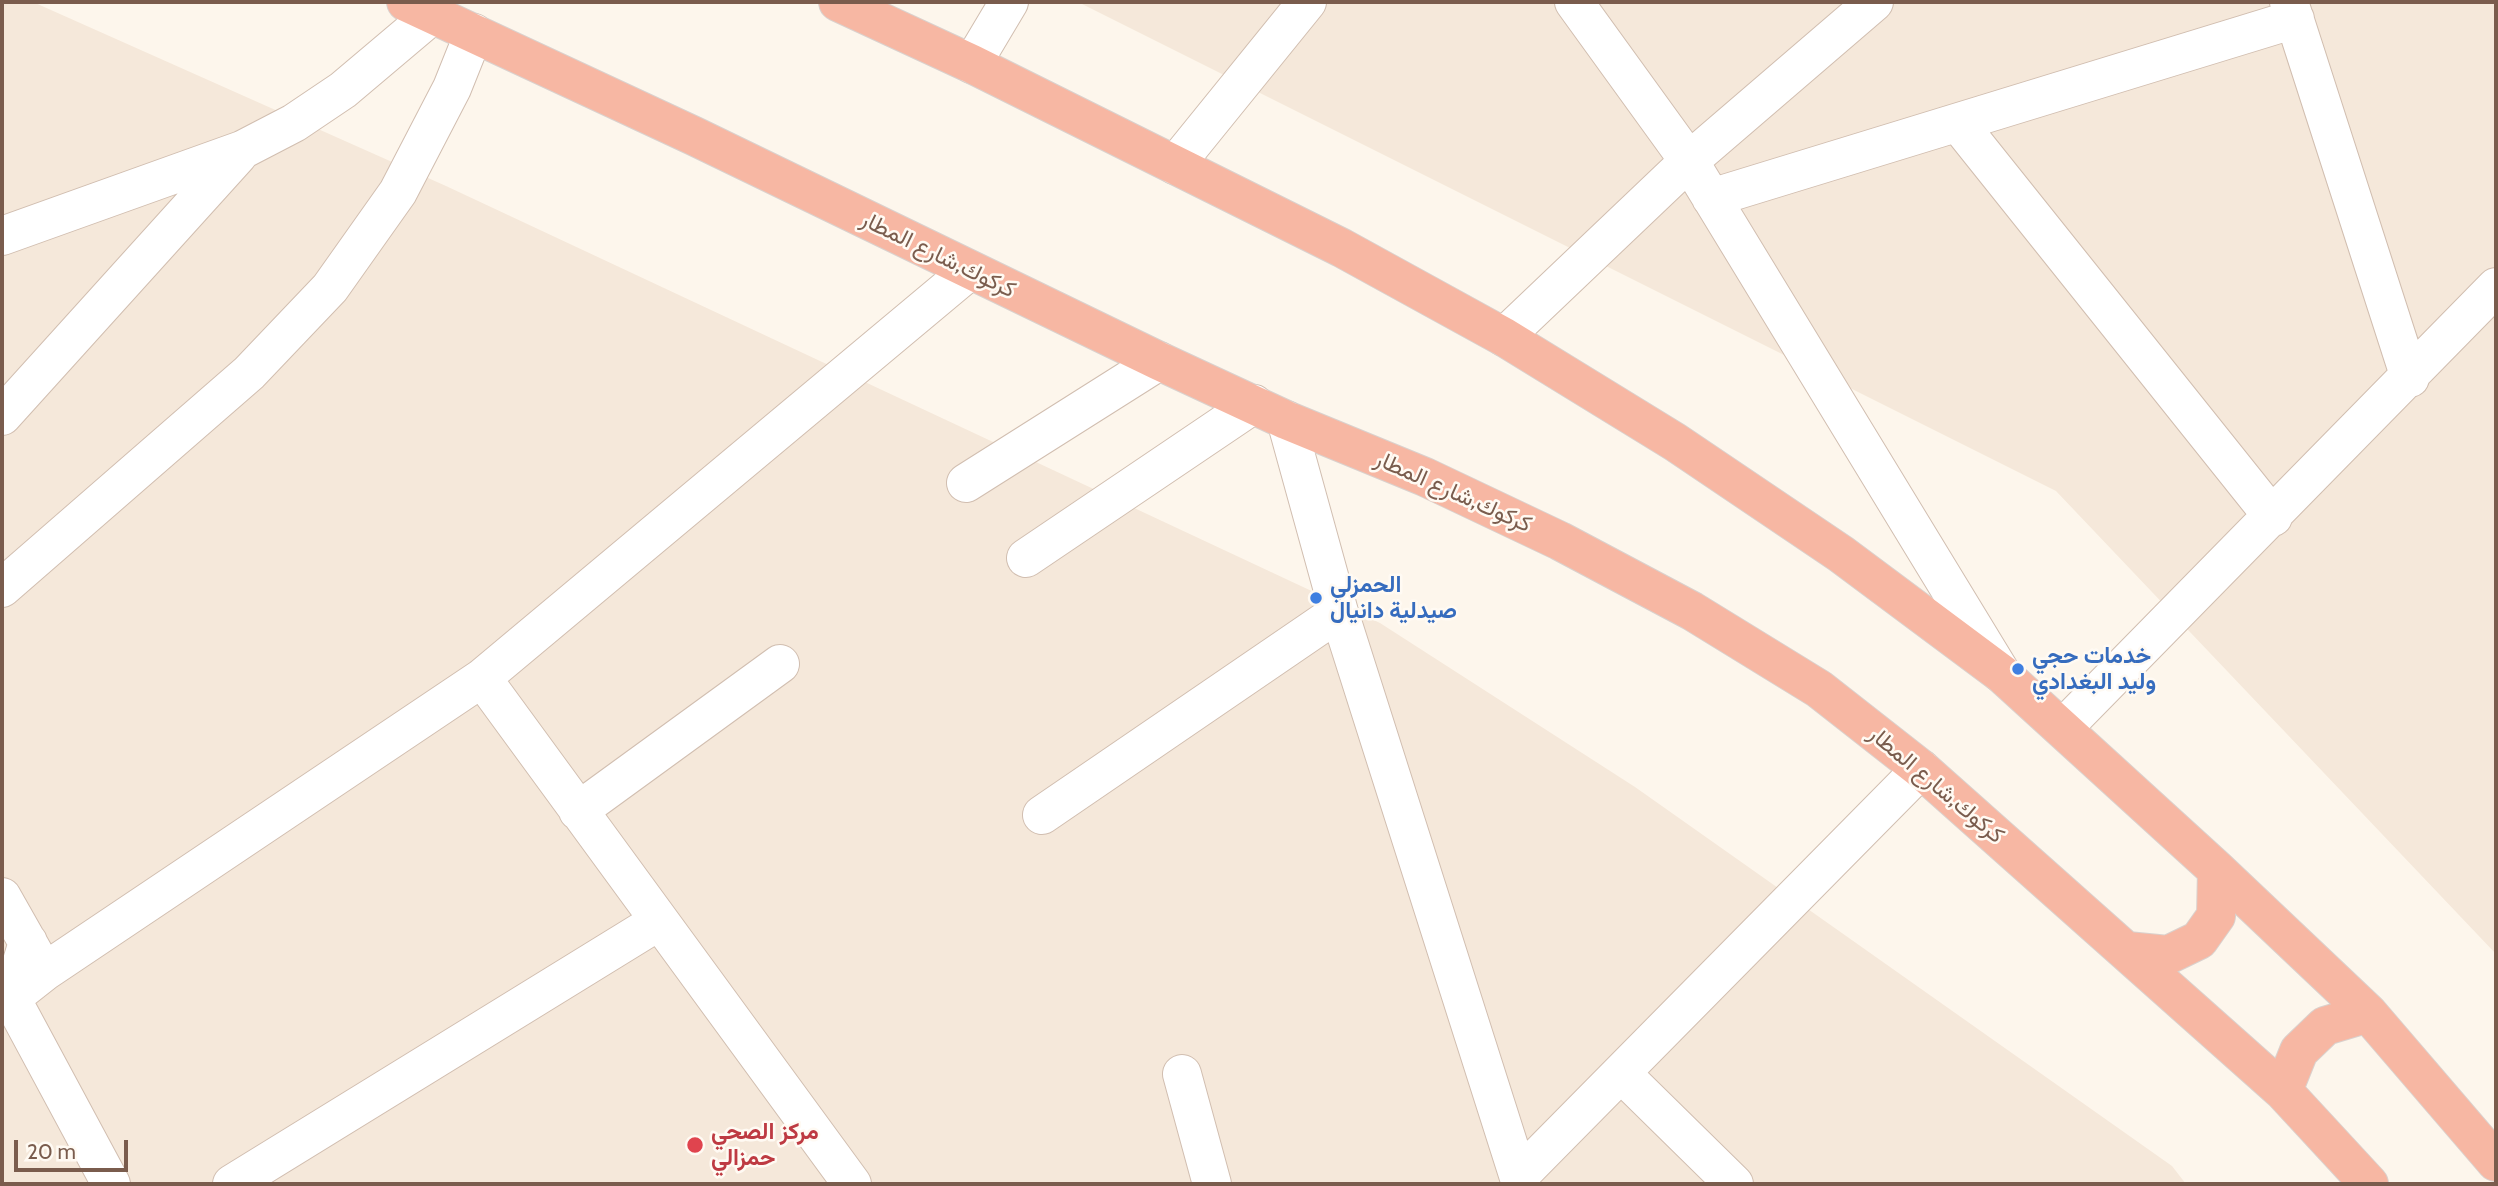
<!DOCTYPE html>
<meta charset="utf-8">
<style>
body{margin:0}
#map{position:relative;width:2498px;height:1186px;overflow:hidden;background:#fdf6ec;font-family:Cabin,sans-serif}
canvas{display:block}
.frame{position:absolute;inset:0;border:4px solid #7a5c4d;pointer-events:none}
.scale{position:absolute;left:14px;top:1140px;width:114px;height:32px;box-sizing:border-box;border:4px solid #7a5c4d;border-top:0;padding-left:9px;font-size:21px;line-height:24px;white-space:nowrap;color:#7a5c4d;-webkit-text-stroke:5px #fffaf3;paint-order:stroke}
</style>
<div id="map">
<canvas width="2498" height="1186"></canvas>
<div class="frame"></div>
<div class="scale">20 m</div>
</div>
<script>
const ctx = document.querySelector('canvas').getContext('2d');
ctx.lineJoin = 'round';
function fill(path, color) {
  ctx.fillStyle = color;
  ctx.fill(path, 'evenodd');
}
function poly(rows) {
  const path = new Path2D();
  for (const r of rows) {
    path.moveTo(r[0], r[1]);
    for (let i = 2; i < r.length; i += 2) path.lineTo(r[i], r[i + 1]);
  }
  return path;
}
function strokePath(path, color, width, dash) {
  ctx.strokeStyle = color;
  ctx.lineWidth = width;
  ctx.lineCap = dash ? 'butt' : 'round';
  ctx.setLineDash(dash || []);
  ctx.stroke(path);
}
function drawText(font, color, halo, rows, align = 'center') {
  ctx.font = font + ' Cabin,Vazirmatn,sans-serif';
  ctx.lineWidth = 5;
  ctx.setLineDash([]);
  ctx.textBaseline = 'middle';
  ctx.strokeStyle = halo;
  ctx.fillStyle = color;
  for (const [text, x, y, turn = 0] of rows) {
    ctx.save();
    ctx.translate(x, y);
    ctx.rotate((+turn || 0) * Math.PI / 180);
    ctx.textAlign = isNaN(turn) ? turn : align;
    if (halo) ctx.strokeText(text, 0, 0);
    ctx.fillText(text, 0, 0);
    ctx.restore();
  }
}
fill(poly([
 [2,2,33,2,446,186,1380,623,1635,787,2172,1166,2186,1184,2,1184],
 [1078,2,2496,2,2496,954,2056,491]
]), '#f5e8da');
const minor = poly([
 [1574,2,1689,161,2001,673],
 [2289,2,2410,378],
 [972,64,1009,2],
 [1958,123,2273,517],
 [1175,165,1307,2],
 [1711,198,2295,19],
 [2,236,242,150,294,123,343,90,433,14],
 [1504,337,1689,161,1874,2],
 [2,416,238,155],
 [1286,420,1339,612,1521,1184],
 [966,483,1159,361],
 [1026,558,1254,404],
 [2,588,249,373,330,288,398,192,452,88,474,33],
 [482,678,852,1184],
 [2063,728,2496,287],
 [578,811,780,664],
 [1042,815,1339,612],
 [2,897,40,964],
 [28,942,11,998,111,1184],
 [11,998,44,972,482,678,969,271],
 [1621,1073,1734,1184],
 [1182,1074,1212,1184],
 [1519,1176,1921,769],
 [232,1184,659,921]
]);
const highway = poly([
 [406,2,694,136,1159,361,1286,420,1425,477,1560,541,1692,611,1819,689,1921,769,2283,1091,2369,1184],
 [838,2,972,64,1342,248,1504,337,1675,442,1841,554,2002,674,2217,870,2368,1013,2496,1162],
 [2127,951,2168,955,2199,940,2216,916,2217,870],
 [2283,1091,2299,1051,2325,1026,2368,1013]
]);
strokePath(minor, '#d1beb0', 40);
strokePath(highway, '#dad1cd', 40);
strokePath(minor, '#fff', 38);
strokePath(highway, '#f7b7a3', 38);
for (const [x, y, r, color] of [
 [1316,598,7,"#3f7fe0"],
 [2018,669,7,"#3f7fe0"],
 [695,1145,9,"#e0444e"]
]) {
  const dot = new Path2D();
  dot.arc(x, y, r, 0, 2 * Math.PI);
  ctx.fillStyle = color;
  ctx.fill(dot);
  strokePath(dot, '#fffaf3', 2.5);
}
drawText('23px', '#7a5c4d', '#fffaf3', [
 ["كركوك,شارع المطار",938,255,26],
 ["كركوك,شارع المطار",1453,492,24],
 ["كركوك,شارع المطار",1936,785,40]
]);
drawText('bold 23px', '#366cbe', '#fffaf3', [
 ["الحمزلي",1330,585],
 ["صيدلية دانيال",1330,611],
 ["خدمات حجي",2032,656],
 ["وليد البغدادي",2032,682]
], 'left');
drawText('bold 23px', '#be3a42', '#fffaf3', [
 ["مركز الصحي",711,1132],
 ["حمزالي",711,1158]
], 'left');
</script>
